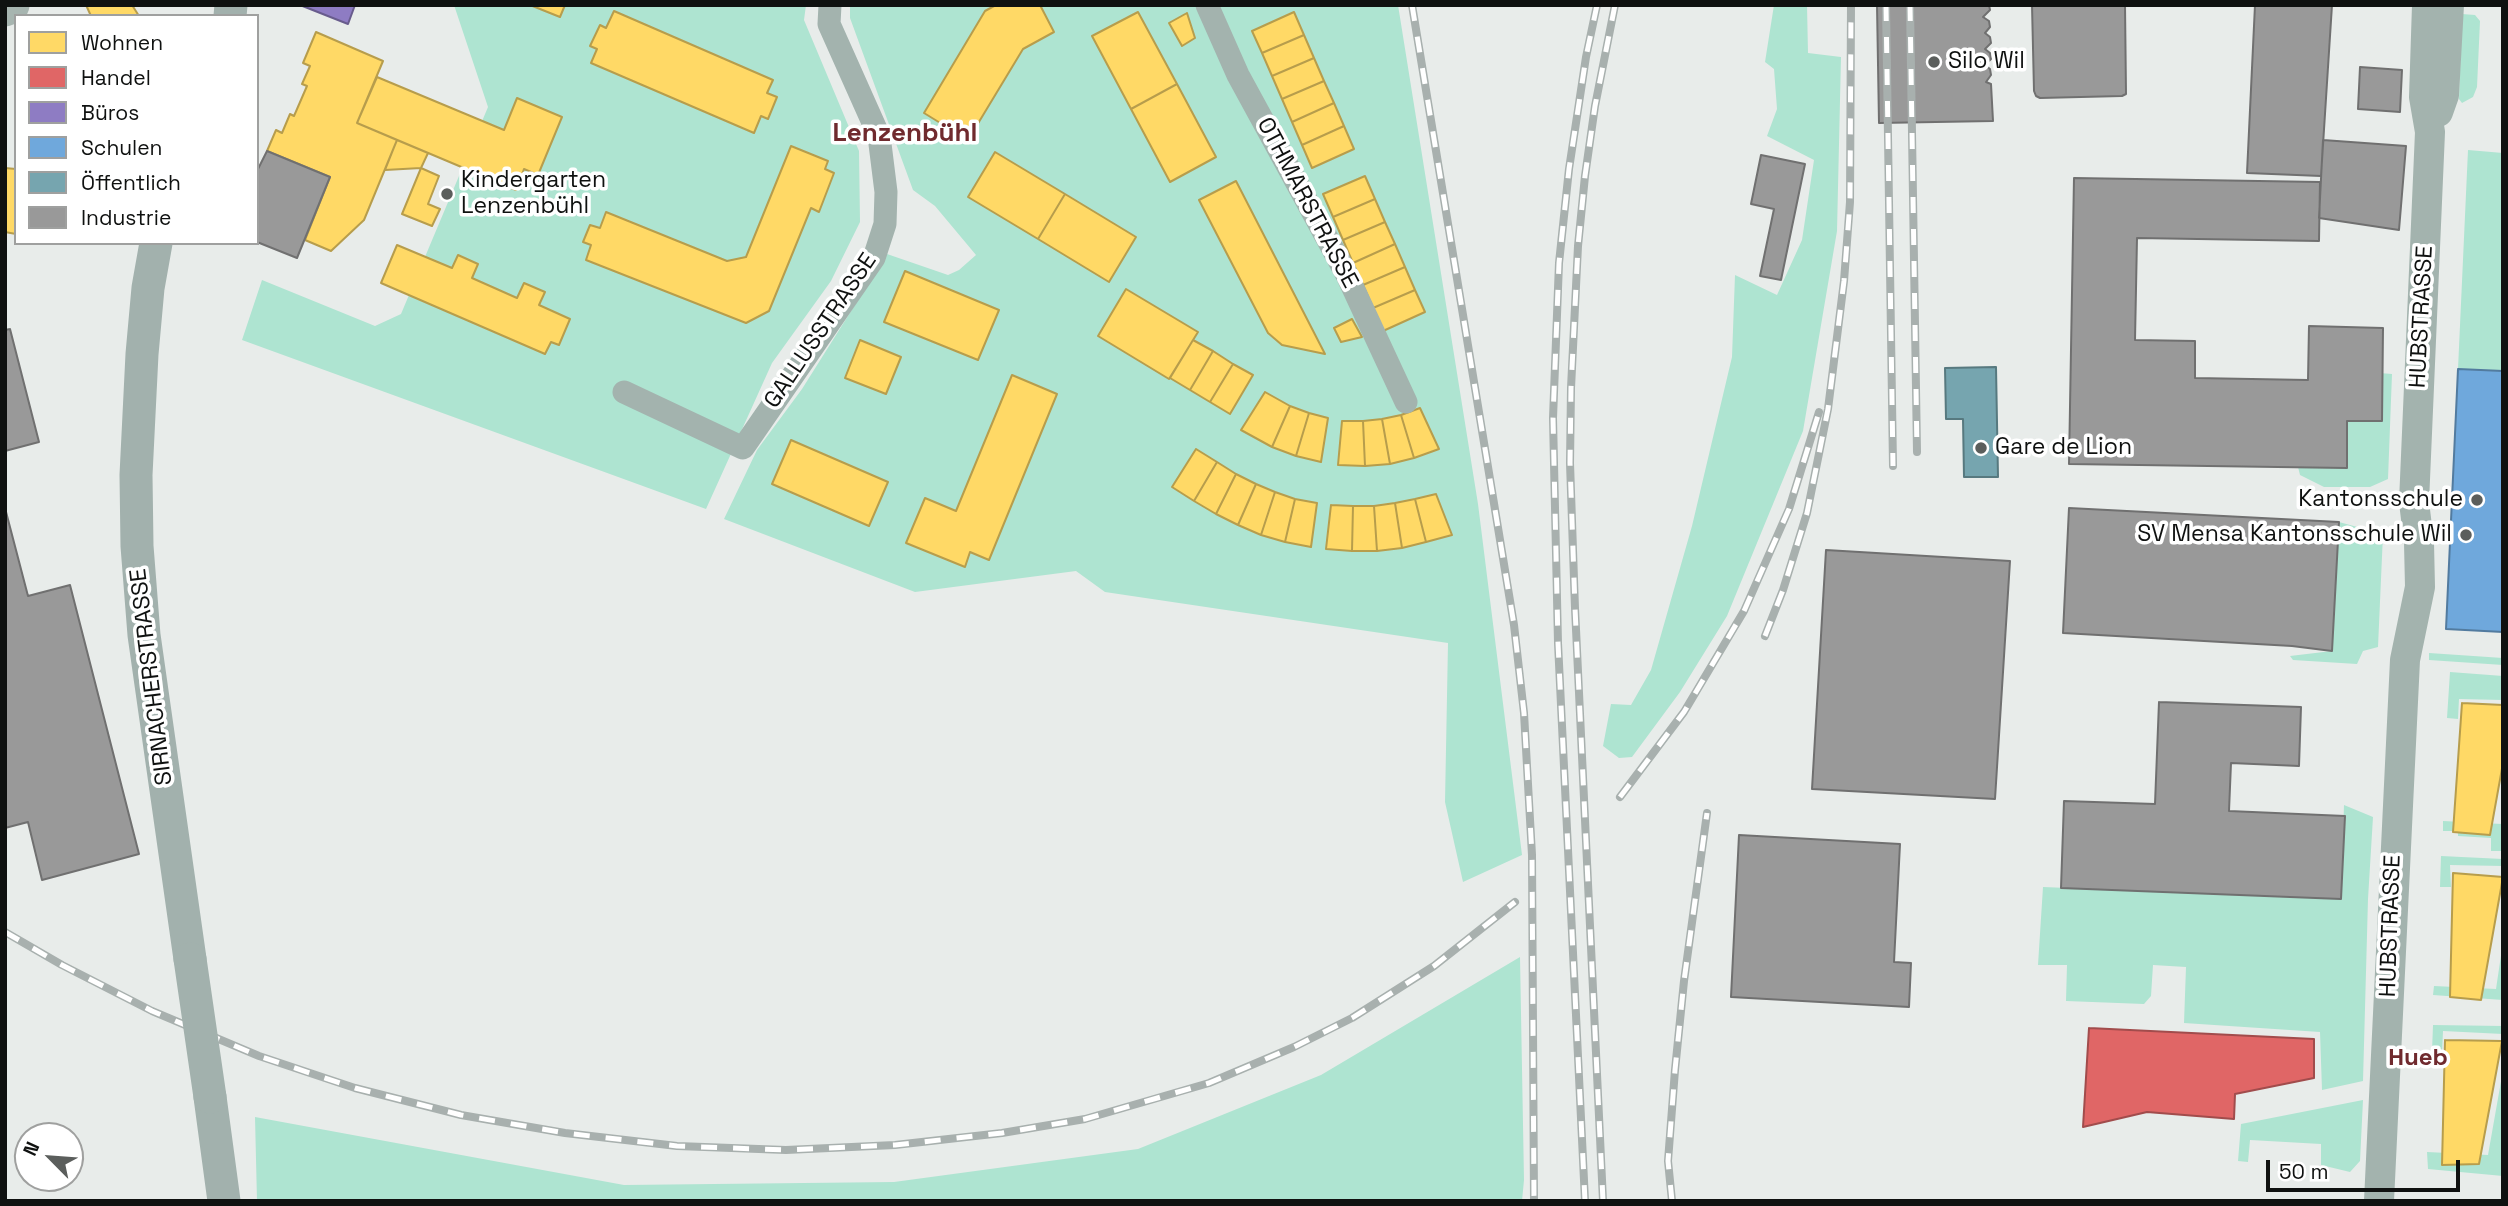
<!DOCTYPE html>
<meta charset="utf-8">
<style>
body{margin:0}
#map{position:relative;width:2508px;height:1206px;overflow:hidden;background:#e8ecea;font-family:"Space Grotesk",sans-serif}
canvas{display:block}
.frame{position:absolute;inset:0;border:7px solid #0f1110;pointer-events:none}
.legend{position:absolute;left:14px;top:14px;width:245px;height:231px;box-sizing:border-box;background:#fff;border:2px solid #9fa09f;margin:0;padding:9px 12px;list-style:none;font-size:21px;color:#0f1110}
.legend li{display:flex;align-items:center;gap:14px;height:35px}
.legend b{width:35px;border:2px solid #9fa09f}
.north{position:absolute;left:14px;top:1122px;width:70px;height:70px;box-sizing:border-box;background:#fff;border:2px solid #9fa09f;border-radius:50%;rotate:295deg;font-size:19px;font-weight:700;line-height:28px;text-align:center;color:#0f1110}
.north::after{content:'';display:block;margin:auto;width:24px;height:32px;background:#5b5e5c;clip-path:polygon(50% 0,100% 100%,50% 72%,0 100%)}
.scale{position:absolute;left:2266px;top:1160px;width:194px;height:32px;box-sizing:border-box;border:4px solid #0f1110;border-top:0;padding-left:9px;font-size:21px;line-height:24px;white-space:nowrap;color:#0f1110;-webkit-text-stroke:5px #fff;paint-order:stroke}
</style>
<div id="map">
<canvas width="2508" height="1206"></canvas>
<div class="frame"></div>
<ul class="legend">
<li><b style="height:19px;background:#ffd966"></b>Wohnen</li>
<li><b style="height:19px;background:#e06666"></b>Handel</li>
<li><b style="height:19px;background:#8e7cc3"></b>Büros</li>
<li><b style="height:19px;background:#6fa8dc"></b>Schulen</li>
<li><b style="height:19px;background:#76a5af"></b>Öffentlich</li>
<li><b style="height:19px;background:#999"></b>Industrie</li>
</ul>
<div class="north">N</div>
<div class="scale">50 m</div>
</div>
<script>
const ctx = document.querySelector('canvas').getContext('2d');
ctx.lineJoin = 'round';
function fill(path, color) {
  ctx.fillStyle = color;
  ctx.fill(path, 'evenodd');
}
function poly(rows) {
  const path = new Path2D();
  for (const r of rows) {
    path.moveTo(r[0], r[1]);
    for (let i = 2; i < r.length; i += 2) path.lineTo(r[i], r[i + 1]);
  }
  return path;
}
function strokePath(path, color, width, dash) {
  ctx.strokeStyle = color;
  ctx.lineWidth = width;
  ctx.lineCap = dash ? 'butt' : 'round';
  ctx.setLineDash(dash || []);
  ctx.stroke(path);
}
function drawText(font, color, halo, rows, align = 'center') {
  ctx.font = font + ' "Space Grotesk",sans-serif';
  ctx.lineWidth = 7;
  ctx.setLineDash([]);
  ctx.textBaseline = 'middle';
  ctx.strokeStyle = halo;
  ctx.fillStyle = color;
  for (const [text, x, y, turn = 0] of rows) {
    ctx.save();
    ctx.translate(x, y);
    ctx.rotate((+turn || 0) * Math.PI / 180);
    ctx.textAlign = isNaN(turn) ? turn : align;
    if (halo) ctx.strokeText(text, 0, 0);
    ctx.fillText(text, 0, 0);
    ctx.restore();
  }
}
fill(poly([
 [454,5,806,5,804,20,859,151,860,222,831,281,772,363,706,509,242,340,262,280,375,326,401,314,488,107],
 [850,5,1398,5,1478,504,1522,855,1463,882,1445,802,1448,643,1105,592,1076,571,915,592,724,519,757,450,802,389,887,254,948,275,959,270,976,255,935,206,913,190,850,18],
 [1774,5,1807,5,1808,53,1841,57,1837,231,1803,431,1727,616,1680,692,1632,757,1619,758,1603,746,1611,704,1631,705,1651,670,1692,526,1732,357,1735,275,1777,295,1802,240,1814,160,1767,136,1777,109,1774,69,1765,62],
 [2462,14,2475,15,2480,21,2477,87,2473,97,2462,103,2459,99],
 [2468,150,2503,153,2503,371,2458,369],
 [2367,372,2392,374,2388,479,2370,487,2324,487,2300,475,2298,467,2347,468,2347,421],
 [2339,522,2383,534,2378,647,2363,651,2357,664,2293,660,2290,656,2332,651],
 [2429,653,2503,658,2503,665,2429,660],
 [2450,672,2503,676,2503,700,2459,699,2458,719,2447,718],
 [2344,805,2373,817,2368,899,2363,1081,2322,1090,2320,1032,2184,1023,2186,967,2153,965,2151,996,2144,1004,2066,1001,2067,965,2038,965,2043,887,2341,899],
 [2443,821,2502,824,2503,821,2503,851,2491,851,2491,838,2458,836,2458,831,2443,831],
 [2441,856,2503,859,2503,866,2450,865,2451,887,2440,887],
 [2503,942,2503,1000,2433,995,2434,986,2496,989],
 [1520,957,1524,1180,1522,1201,257,1201,255,1117,624,1185,894,1182,1138,1149,1321,1075],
 [2433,1025,2503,1026,2503,1034,2443,1031,2442,1054,2432,1052],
 [2503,1070,2503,1176,2428,1169,2427,1152,2488,1155],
 [2363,1100,2360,1161,2350,1172,2321,1165,2321,1144,2250,1140,2248,1162,2238,1161,2241,1124]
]), '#aee4d1');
const homes = poly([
 [86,5,132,5,139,16,91,16,86,5],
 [530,5,565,5,560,17,530,5],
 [996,5,1040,5,1054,32,1023,49,968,140,924,113,985,11,996,5],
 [614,11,773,80,767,93,777,97,768,119,761,116,754,133,591,63,597,49,590,46,600,25,606,28,614,11],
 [1138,12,1177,84,1131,109,1092,36,1138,12],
 [1294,12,1304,35,1262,53,1252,31,1294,12],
 [1187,13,1195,38,1182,46,1169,23,1187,13],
 [316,32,383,61,357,123,397,140,364,220,331,251,305,240,330,177,267,151,276,130,282,133,290,114,294,116,307,86,302,84,310,66,303,63,316,32],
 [1304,35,1314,58,1272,76,1262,53,1304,35],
 [1314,58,1324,81,1282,99,1272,76,1314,58],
 [377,77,504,130,517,98,562,117,538,175,524,169,516,190,357,123,377,77],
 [1324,81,1334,103,1292,122,1282,99,1324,81],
 [1177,84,1216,157,1170,182,1131,109,1177,84],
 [1334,103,1344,126,1302,145,1292,122,1334,103],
 [1344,126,1354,149,1312,168,1302,145,1344,126],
 [397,140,428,153,421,168,385,170,397,140],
 [791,146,828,161,825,169,834,173,819,212,811,208,769,311,746,323,586,260,591,245,583,242,590,225,600,228,606,212,727,261,746,257,791,146],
 [995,152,1065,194,1038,239,968,197,995,152],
 [5,168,16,169,16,234,5,232,5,168],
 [421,168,439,176,428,204,440,209,432,226,402,214,421,168],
 [1365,176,1375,199,1333,217,1323,194,1365,176],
 [1236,181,1325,354,1282,345,1268,333,1199,200,1236,181],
 [1065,194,1136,237,1109,282,1038,239,1065,194],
 [1375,199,1385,222,1343,240,1333,217,1375,199],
 [1385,222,1395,244,1353,263,1343,240,1385,222],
 [1395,244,1405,267,1363,285,1353,263,1395,244],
 [397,245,452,268,458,255,478,264,472,278,517,298,524,283,545,292,539,305,570,319,559,345,551,342,545,354,381,283,397,245],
 [1405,267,1415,290,1373,308,1363,285,1405,267],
 [905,271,999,310,978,360,884,322,905,271],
 [1126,289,1198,332,1169,379,1098,336,1126,289],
 [1415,290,1425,312,1383,331,1373,308,1415,290],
 [1352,319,1362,337,1341,342,1334,328,1352,319],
 [860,340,901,357,886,394,845,378,860,340],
 [1193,340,1213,351,1190,390,1170,378,1193,340],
 [1213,351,1233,364,1210,402,1190,390,1213,351],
 [1233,364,1253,375,1230,414,1210,402,1233,364],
 [1012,375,1057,394,989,560,970,552,965,567,906,543,925,498,956,511,1012,375],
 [1265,392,1290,406,1272,447,1241,430,1265,392],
 [1290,406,1309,413,1296,456,1272,447,1290,406],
 [1420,408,1439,449,1414,458,1401,415,1420,408],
 [1309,413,1328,418,1321,462,1296,456,1309,413],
 [1401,415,1414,458,1390,464,1382,419,1401,415],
 [1382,419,1390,464,1365,466,1363,421,1382,419],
 [1342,421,1363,421,1365,466,1338,465,1342,421],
 [791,440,888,482,869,526,772,484,791,440],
 [1196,449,1217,462,1194,501,1172,487,1196,449],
 [1217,462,1236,474,1216,514,1194,501,1217,462],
 [1236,474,1256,484,1238,525,1216,514,1236,474],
 [1256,484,1275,492,1261,535,1238,525,1256,484],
 [1275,492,1295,499,1285,542,1261,535,1275,492],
 [1436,494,1452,535,1426,542,1415,499,1436,494],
 [1295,499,1317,503,1311,547,1285,542,1295,499],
 [1415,499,1426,542,1402,548,1395,503,1415,499],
 [1395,503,1402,548,1377,551,1374,506,1395,503],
 [1331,505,1353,506,1352,551,1326,549,1331,505],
 [1353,506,1374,506,1377,551,1352,551,1353,506],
 [2462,703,2503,705,2503,763,2490,835,2453,832,2462,703],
 [2453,873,2503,877,2481,1000,2450,997,2453,873],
 [2445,1040,2502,1041,2479,1164,2442,1165,2445,1040]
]);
fill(homes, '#ffd966');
strokePath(homes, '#b79d4c', 2);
const shops = poly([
 [2089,1028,2314,1039,2314,1078,2235,1094,2234,1119,2147,1112,2083,1127,2089,1028]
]);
fill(shops, '#e06666');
strokePath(shops, '#a14c4c', 2);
const offices = poly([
 [300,5,355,5,348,24,300,5]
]);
fill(offices, '#8e7cc3');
strokePath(offices, '#685c8d', 2);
const schools = poly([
 [2458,369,2503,371,2503,632,2446,629,2458,369]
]);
fill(schools, '#6fa8dc');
strokePath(schools, '#527b9f', 2);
const public = poly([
 [1996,367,1998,477,1964,477,1963,419,1946,419,1945,368,1996,367]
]);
fill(public, '#76a5af');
strokePath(public, '#57797f', 2);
const industry = poly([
 [1877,5,1989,5,1990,10,1983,17,1989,21,1990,27,1985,33,1990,37,1991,43,1985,49,1990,53,1991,59,1985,65,1990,69,1991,75,1986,82,1991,84,1993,121,1879,123,1877,5],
 [2032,5,2125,5,2126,94,2122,96,2040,98,2036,96,2034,91,2032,5],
 [2255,5,2332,5,2321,176,2247,173,2255,5],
 [2360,67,2402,70,2400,112,2358,109,2360,67],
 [2323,140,2406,146,2399,230,2319,218,2323,140],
 [267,151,330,177,297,258,257,242,257,171,267,151],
 [1761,155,1805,164,1781,280,1760,276,1774,209,1751,204,1761,155],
 [2074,178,2320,182,2319,241,2137,238,2135,340,2195,341,2195,378,2308,380,2309,326,2383,328,2382,421,2347,421,2347,468,2069,464,2074,178],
 [10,329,39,442,5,451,5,330,10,329],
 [5,508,28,596,70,585,139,854,42,880,28,822,5,828,5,508],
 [2069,508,2339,522,2332,651,2292,646,2063,633,2069,508],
 [1826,550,2010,561,1995,799,1812,789,1826,550],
 [2159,702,2301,707,2299,766,2231,763,2229,811,2345,816,2341,899,2061,888,2064,801,2155,804,2159,702],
 [1739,835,1900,844,1894,962,1911,963,1909,1007,1731,997,1739,835]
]);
fill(industry, '#999');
strokePath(industry, '#707070', 2);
strokePath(poly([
 [1207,5,1238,75,1347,275,1406,402],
 [624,392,743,448,874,258,885,224,886,192,879,136,829,24,830,5]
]), '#a3b3ae', 23);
strokePath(poly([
 [2438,112,2444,95,2449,5],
 [2379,1201,2405,660,2420,587,2419,543,2414,502,2430,132,2424,97,2427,5]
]), '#a3b3ae', 30);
strokePath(poly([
 [230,16,231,5],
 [156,243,148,288,142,354,136,475,137,546,144,635,190,959],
 [210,1097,224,1201]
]), '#a2b1ad', 33);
strokePath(poly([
 [5,8,11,5]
]), '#a7b5b0', 37);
const rail = poly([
 [1412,5,1514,625,1524,713,1532,855,1534,1201],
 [1886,5,1893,466],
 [1910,5,1917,452],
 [1765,636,1783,590,1807,513,1828,409,1844,281,1850,202,1851,5],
 [1620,797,1684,712,1744,611,1789,509,1819,412],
 [5,932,62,965,152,1011,259,1056,355,1088,461,1115,565,1133,677,1146,786,1150,895,1145,1002,1133,1085,1119,1209,1083,1294,1047,1352,1018,1434,966,1515,902],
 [1585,1201,1558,643,1553,418,1559,263,1569,169,1586,57,1597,5],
 [1603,1201,1575,608,1570,463,1571,388,1578,246,1585,176,1595,106,1615,5],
 [1672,1201,1668,1161,1675,1070,1684,981,1707,813]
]);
strokePath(rail, '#a8b0ae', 8);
strokePath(rail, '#fff', 5, [16]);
strokePath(poly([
 [190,959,210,1097]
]), '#a2b1ad', 33);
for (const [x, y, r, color] of [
 [1934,62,7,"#5b5e5c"],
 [447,194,7,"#5b5e5c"],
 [1981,448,7,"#5b5e5c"],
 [2477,500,7,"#5b5e5c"],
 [2466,535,7,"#5b5e5c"]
]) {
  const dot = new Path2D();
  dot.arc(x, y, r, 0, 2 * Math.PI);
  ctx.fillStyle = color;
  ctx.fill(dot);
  strokePath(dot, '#fff', 2.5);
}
drawText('23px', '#0f1110', '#fff', [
 ["Silo Wil",1948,62],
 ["Kindergarten",461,181],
 ["Lenzenbühl",461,207],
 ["Gare de Lion",1995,448],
 ["Kantonsschule",2463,500,"right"],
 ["SV Mensa Kantonsschule Wil",2452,535,"right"]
], 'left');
drawText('23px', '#0f1110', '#fff', [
 ["OTHMARSTRASSE",1307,203,62],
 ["HUBSTRASSE",2422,317,-87],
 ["GALLUSSTRASSE",821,331,-56],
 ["SIRNACHERSTRASSE",152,677,-97],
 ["HUBSTRASSE",2391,926,-88]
]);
drawText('bold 24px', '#702a2e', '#fff', [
 ["Hueb",2418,1058]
]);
drawText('bold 26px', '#702a2e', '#fff', [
 ["Lenzenbühl",905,134]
]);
</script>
